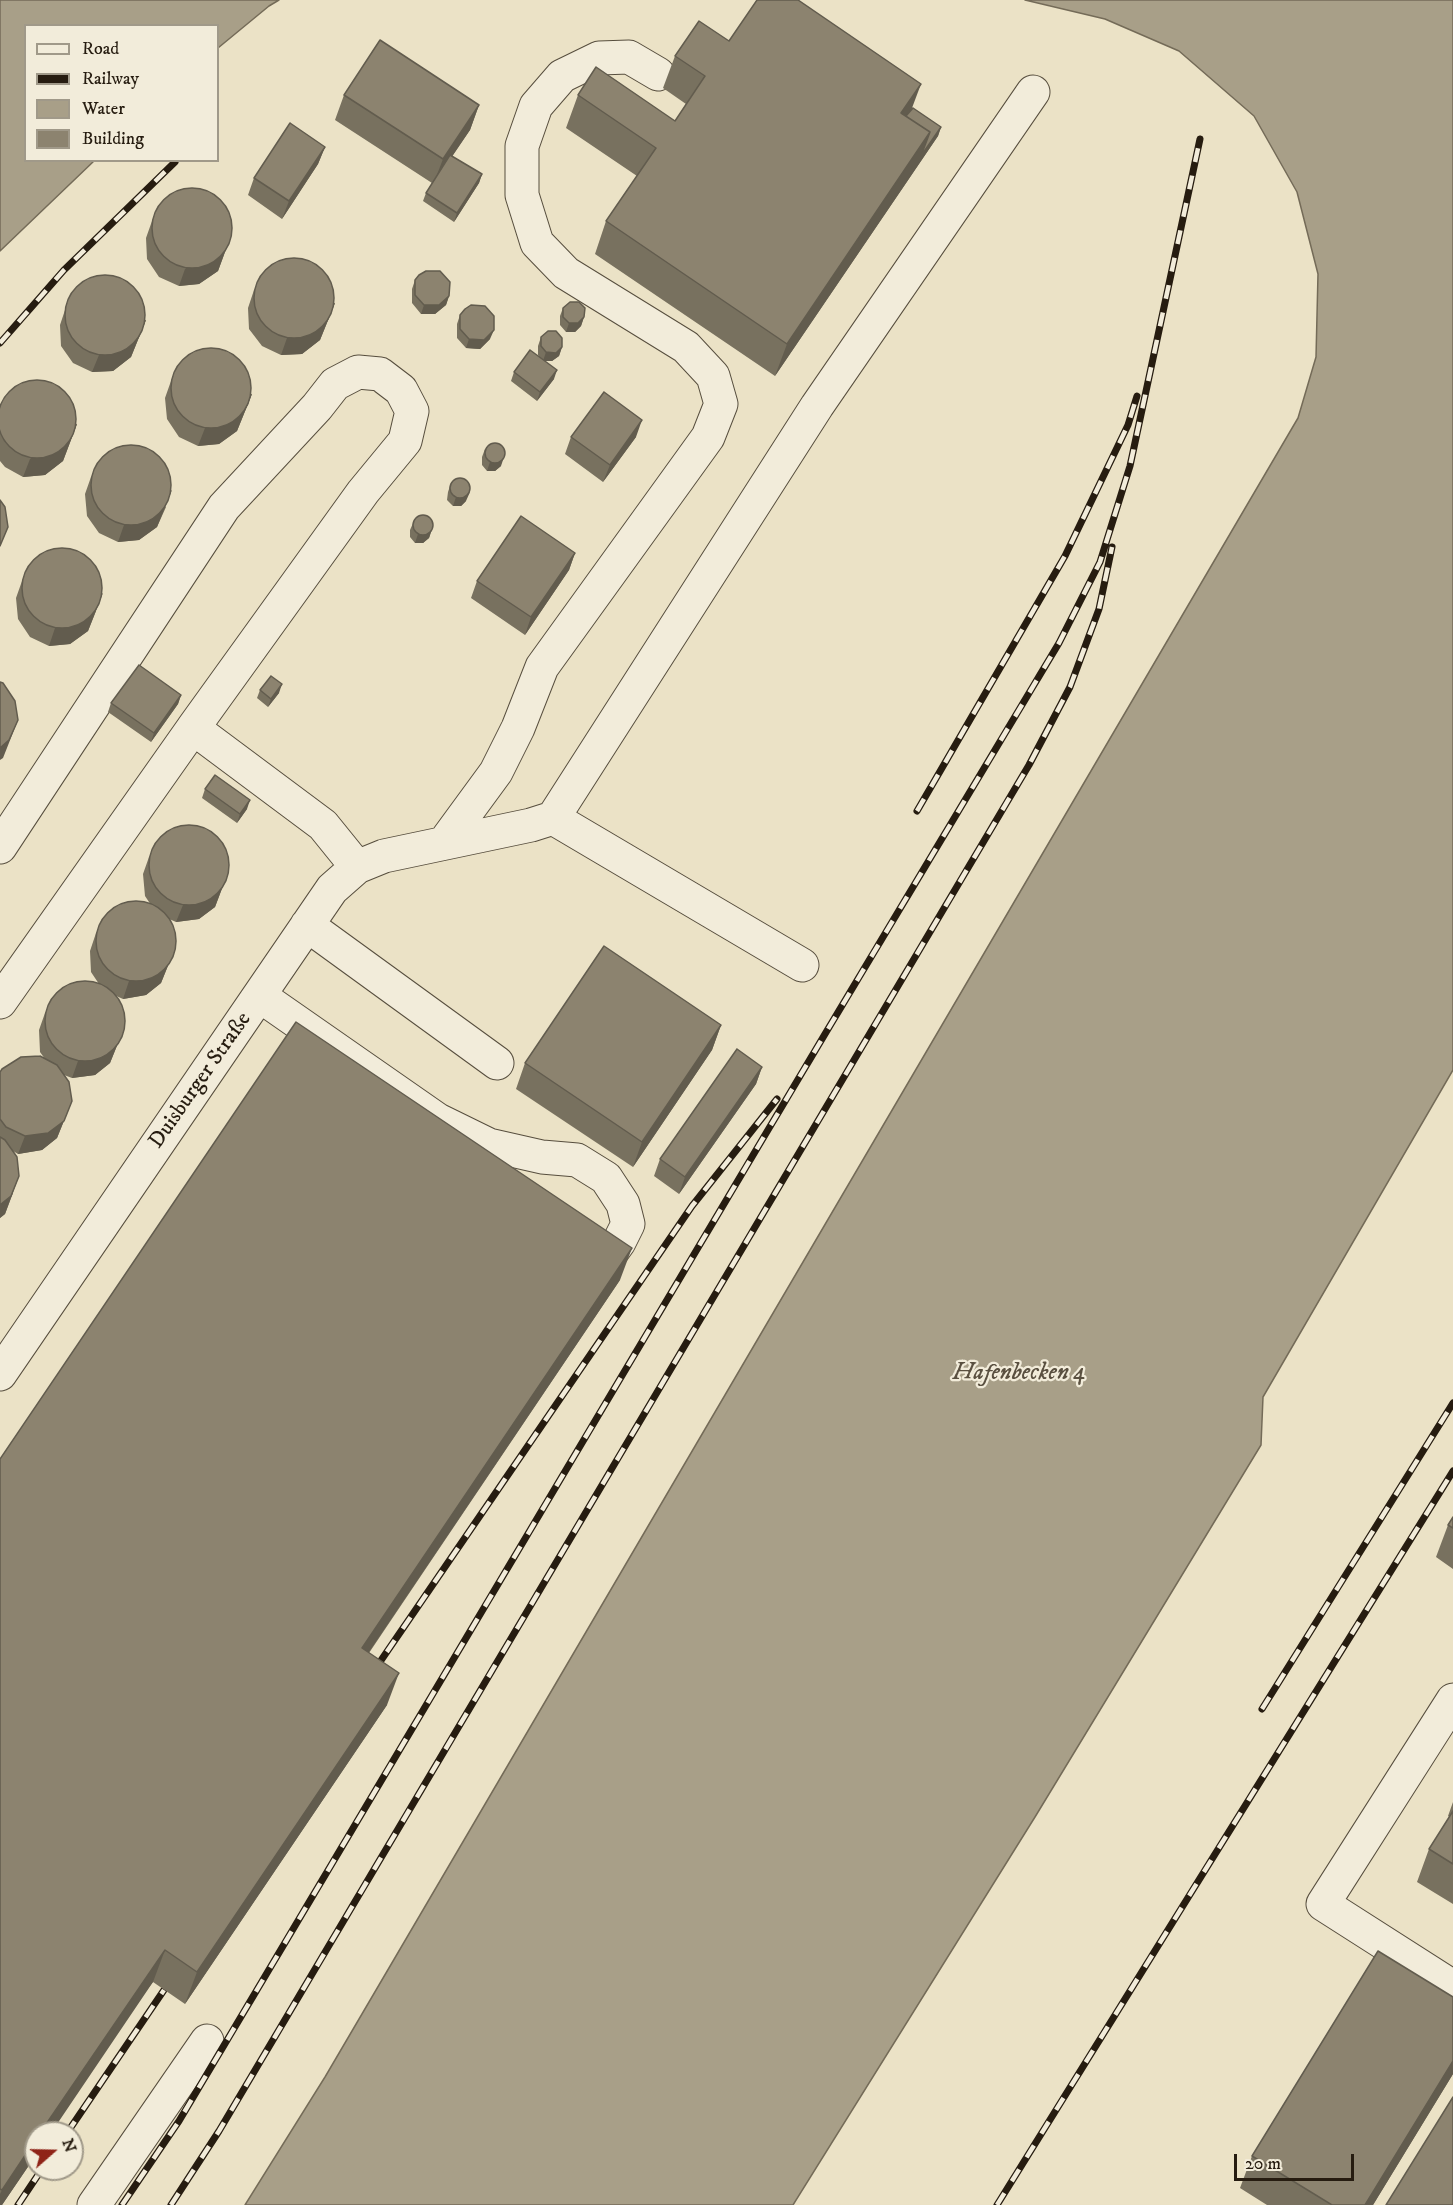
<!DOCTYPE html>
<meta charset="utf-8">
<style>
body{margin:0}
#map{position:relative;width:1453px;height:2205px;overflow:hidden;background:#ebe2c6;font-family:"IM FELL DW Pica",serif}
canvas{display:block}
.legend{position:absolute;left:24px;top:24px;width:195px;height:138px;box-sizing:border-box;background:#f2ecda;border:2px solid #a09989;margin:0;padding:8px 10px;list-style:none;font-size:18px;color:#261c10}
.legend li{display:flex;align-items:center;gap:12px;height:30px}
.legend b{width:30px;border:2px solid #a09989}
.north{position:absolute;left:24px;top:2121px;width:60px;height:60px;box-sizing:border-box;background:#f2ecda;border:2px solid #a09989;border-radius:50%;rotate:70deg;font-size:16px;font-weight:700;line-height:24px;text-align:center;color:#261c10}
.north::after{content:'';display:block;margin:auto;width:21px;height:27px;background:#8f2418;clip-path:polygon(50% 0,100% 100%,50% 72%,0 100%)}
.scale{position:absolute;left:1234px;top:2154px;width:120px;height:27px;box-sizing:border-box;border:3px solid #261c10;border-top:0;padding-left:8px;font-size:18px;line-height:21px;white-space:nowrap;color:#261c10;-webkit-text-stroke:4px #f2ecda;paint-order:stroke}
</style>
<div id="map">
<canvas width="1453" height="2205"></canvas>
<ul class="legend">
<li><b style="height:8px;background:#f2ecda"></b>Road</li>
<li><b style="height:8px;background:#261c10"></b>Railway</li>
<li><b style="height:16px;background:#a89f88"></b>Water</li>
<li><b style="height:16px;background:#8c836f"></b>Building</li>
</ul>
<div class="north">N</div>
<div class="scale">20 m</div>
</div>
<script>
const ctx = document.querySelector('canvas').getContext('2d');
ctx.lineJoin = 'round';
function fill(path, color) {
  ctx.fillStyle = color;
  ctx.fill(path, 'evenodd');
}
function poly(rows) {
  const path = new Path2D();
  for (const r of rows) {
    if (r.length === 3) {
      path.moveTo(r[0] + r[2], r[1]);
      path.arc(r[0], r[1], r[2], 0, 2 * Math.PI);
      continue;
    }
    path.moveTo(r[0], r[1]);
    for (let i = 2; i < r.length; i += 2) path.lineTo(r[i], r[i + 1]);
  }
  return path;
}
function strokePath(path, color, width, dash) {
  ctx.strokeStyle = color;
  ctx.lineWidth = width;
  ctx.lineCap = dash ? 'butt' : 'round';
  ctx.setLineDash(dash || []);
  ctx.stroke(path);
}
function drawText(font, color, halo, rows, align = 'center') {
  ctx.font = font + ' "IM FELL DW Pica",serif';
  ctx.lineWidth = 4.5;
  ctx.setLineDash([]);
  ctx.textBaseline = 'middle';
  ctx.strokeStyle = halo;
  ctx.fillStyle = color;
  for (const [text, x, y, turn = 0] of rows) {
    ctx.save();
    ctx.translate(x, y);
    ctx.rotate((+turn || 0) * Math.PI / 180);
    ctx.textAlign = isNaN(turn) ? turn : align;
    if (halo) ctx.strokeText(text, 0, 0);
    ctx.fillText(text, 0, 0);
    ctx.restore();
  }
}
const water = poly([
 [0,0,279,0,269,6,218,48,218,26,26,26,26,160,94,161,0,251,0,0],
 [1025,0,1453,0,1453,1070,1263,1397,1261,1445,1035,1817,793,2205,245,2205,325,2077,1298,418,1316,357,1318,274,1297,192,1254,116,1179,51,1105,19,1025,0]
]);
fill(water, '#a89f88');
strokePath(water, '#746b58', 1.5);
const minor = poly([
 [553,818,802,965],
 [444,843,496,772,518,728,542,667,708,437,721,404,713,376,686,347,566,273,537,243,522,195,522,146,536,106,562,76,599,58,629,57,658,74],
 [0,847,224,507,317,407,335,384,358,372,380,374,401,390,412,411,405,441,363,492,193,728],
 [307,925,497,1063],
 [260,996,438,1120,489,1145,542,1157,577,1160,606,1178,623,1204,628,1224,619,1242,601,1267],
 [0,1002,193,728,323,825,357,867],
 [0,1374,332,889,357,867,384,856,531,825,553,818,817,406,1033,92],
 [1453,1700,1323,1904,1453,1987],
 [94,2205,207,2041]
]);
strokePath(minor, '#574e3e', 35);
strokePath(minor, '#f2ecda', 33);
const rail = poly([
 [0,343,64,270,175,162],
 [917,811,1065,556,1128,425,1137,396],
 [371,1675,692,1206,777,1099],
 [1262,1709,1453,1403],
 [67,2133,164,1990],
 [18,2205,42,2169],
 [122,2205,179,2121,825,1034,1059,643,1100,562,1130,466,1200,139],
 [171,2205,219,2131,1029,765,1070,687,1099,609,1112,547],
 [997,2205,1453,1471]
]);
strokePath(rail, '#261c10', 7);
strokePath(rail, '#f2ecda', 4.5, [14]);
fill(poly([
 [729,41,913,108,941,127,938,136,775,376,595,254,606,221,637,176,566,128,578,95,675,121,686,104,663,88,675,56],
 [344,95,479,105,470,130,452,156,482,174,479,183,454,222,423,201,426,193,432,183,335,120],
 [325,147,318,164,282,219,248,195,254,178],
 [152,221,232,233,218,271,199,284,179,286,159,277,147,259,146,238],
 [415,280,449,296,446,305,435,314,421,314,412,303,412,289],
 [254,290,335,303,320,340,302,354,281,355,262,346,249,329,248,308],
 [66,307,146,320,131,357,113,371,92,372,73,363,61,346,60,325],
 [563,308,584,317,581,326,575,332,566,332,560,325,560,316],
 [460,315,490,339,480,349,466,348,457,338,457,324],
 [541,337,562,347,559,356,552,361,545,361,554,379,537,401,511,381,514,372,540,358,538,355,538,346],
 [171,381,252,394,237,431,219,444,198,446,179,437,167,419,165,398],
 [0,405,77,424,63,461,45,475,23,477,5,467,0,461],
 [571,437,636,437,603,482,565,454],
 [485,449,501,466,495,471,487,471,482,465,482,457],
 [91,477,166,507,157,527,139,540,118,542,99,533,87,516,85,494],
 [451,483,466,501,461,506,453,506,447,500,448,492],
 [414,521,432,529,429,538,423,543,415,543,410,537,410,530],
 [575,553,569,570,525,635,471,598,477,581],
 [22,581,96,611,88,631,70,644,49,646,30,637,18,619,16,598],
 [260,690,279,693,268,707,257,698],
 [181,695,178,704,151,742,108,712,111,703],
 [205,789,247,809,237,823,202,798],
 [149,857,229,870,215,907,199,919,176,922,167,918,169,963,161,983,146,995,123,999,114,995,118,1043,110,1063,95,1075,72,1078,64,1075,72,1101,57,1138,42,1150,18,1154,13,1151,13,1193,5,1214,0,1218,0,1072,45,1059,40,1052,39,1030,45,1013,99,984,91,972,90,951,96,933,151,905,145,896,143,874],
 [721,1025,712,1050,633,1167,516,1089,525,1063],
 [762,1067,756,1084,679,1194,654,1176,660,1159],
 [620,1280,369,1653,387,1705,185,2004,153,1982,36,2133,36,2155,2,2205,0,2205,0,1459],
 [1453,1517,1453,1569,1436,1557,1448,1525],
 [1453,1802,1453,1904,1417,1882,1429,1849,1450,1817,1448,1816],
 [1453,1997,1453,2074,1373,2205,1267,2205,1240,2188,1252,2156]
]), '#78715f');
fill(poly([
 [921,84,909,116,895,138,901,113],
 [479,105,470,130,433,185,443,159],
 [941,127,938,136,775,376,787,344,930,132],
 [325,147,318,164,282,219,289,201],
 [482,174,479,183,454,222,457,213],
 [232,233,218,271,199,284,179,286,185,269],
 [449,296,446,305,435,314,421,314,424,305],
 [335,303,320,340,302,354,281,355,287,338],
 [584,317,581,326,575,332,566,332,569,323],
 [146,320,131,357,113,371,92,372,99,355],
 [494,330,490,339,480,349,466,348,469,339],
 [562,347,559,356,552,361,543,361,546,352],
 [557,370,554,379,537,401,540,392],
 [252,394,237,431,219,444,198,446,205,428],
 [642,420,636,437,603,482,610,465],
 [77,424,63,461,45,475,23,477,30,459],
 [504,457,501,466,495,471,487,471,490,462],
 [172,490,157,527,139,540,118,542,124,525],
 [470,492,466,501,461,506,453,506,456,497],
 [432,529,429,538,423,543,415,543,418,534],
 [575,553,569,570,525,635,531,617],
 [103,593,88,631,70,644,49,646,55,628],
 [282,684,279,693,268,707,271,699],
 [181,695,178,704,151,742,154,733],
 [18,720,3,758,0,760,0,748],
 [250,800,247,809,237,823,240,814],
 [229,870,215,907,199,919,176,922,183,905],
 [176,946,161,983,146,995,123,999,129,981],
 [721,1025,712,1050,633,1167,642,1142],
 [125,1026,110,1063,95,1075,72,1078,78,1061],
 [762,1067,756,1084,679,1194,685,1177],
 [72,1101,57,1138,42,1150,18,1154,25,1136],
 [19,1176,5,1214,0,1218,0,1205],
 [632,1248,620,1280,350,1680,362,1648],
 [399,1673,387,1705,185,2004,197,1972],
 [165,1950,153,1982,51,2133,40,2133],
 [1453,2061,1453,2074,1373,2205,1365,2205],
 [36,2139,36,2155,2,2205,0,2205,0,2194,2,2190]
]), '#625c4e');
const building = poly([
 [757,0,798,0,921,84,901,113,930,132,787,344,606,221,656,148,578,95,596,67,675,121,705,76,675,56,699,21,729,41,757,0],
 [380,40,479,105,443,159,344,95,380,40],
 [913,108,941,127,921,156,930,132,906,116,913,108],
 [290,123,325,147,289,201,254,178,290,123],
 [450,155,482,174,457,213,426,193,450,155],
 [192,228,40],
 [294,298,40],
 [426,271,440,271,450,282,449,296,439,305,424,305,415,295,415,280,419,275,426,271],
 [105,315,40],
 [570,302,579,302,585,308,584,317,578,323,569,323,563,317,563,308,570,302],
 [471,305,485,306,494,316,494,330,484,340,469,339,460,329,460,315,465,309,471,305],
 [548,331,556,331,562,338,562,347,556,353,546,352,541,346,541,337,548,331],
 [211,388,40],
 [530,350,557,370,540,392,514,372,530,350],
 [37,419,39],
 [604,392,642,420,610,465,571,437,604,392],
 [495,453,10],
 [131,485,40],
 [460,488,10],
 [0,500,5,507,8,527,0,546,0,500],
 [423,525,10],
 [521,516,575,553,531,617,477,581,521,516],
 [62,588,40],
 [139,665,181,695,154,733,111,703,139,665],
 [271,676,282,684,271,699,260,690,271,676],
 [0,682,3,683,15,701,18,720,9,740,0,748,0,682],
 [215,775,250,800,240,814,205,789,215,775],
 [189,865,40],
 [136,941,40],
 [604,946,721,1025,642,1142,525,1063,604,946],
 [85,1021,40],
 [296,1022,632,1248,362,1648,399,1673,197,1972,165,1950,40,2133,36,2133,36,2139,2,2190,0,2189,0,1459,296,1022],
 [737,1049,762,1067,685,1177,660,1159,737,1049],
 [40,1056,57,1065,69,1082,72,1101,64,1121,48,1133,25,1136,6,1127,0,1119,0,1072,2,1069,21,1057,40,1056],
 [0,1137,5,1140,17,1157,19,1176,11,1196,0,1205,0,1137],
 [1453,1517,1453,1528,1448,1525,1453,1517],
 [1453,1811,1453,1864,1429,1849,1453,1811],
 [1378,1951,1453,1997,1453,2061,1365,2205,1332,2205,1252,2156,1378,1951],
 [1453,2097,1453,2205,1386,2205,1453,2097]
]);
fill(building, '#8c836f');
strokePath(building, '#625c4e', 1.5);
drawText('22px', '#261c10', '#f2ecda', [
 ["Duisburger Straße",201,1081,-55]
]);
drawText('italic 24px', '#5a5040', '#f2ecda', [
 ["Hafenbecken 4",1019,1374]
]);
</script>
